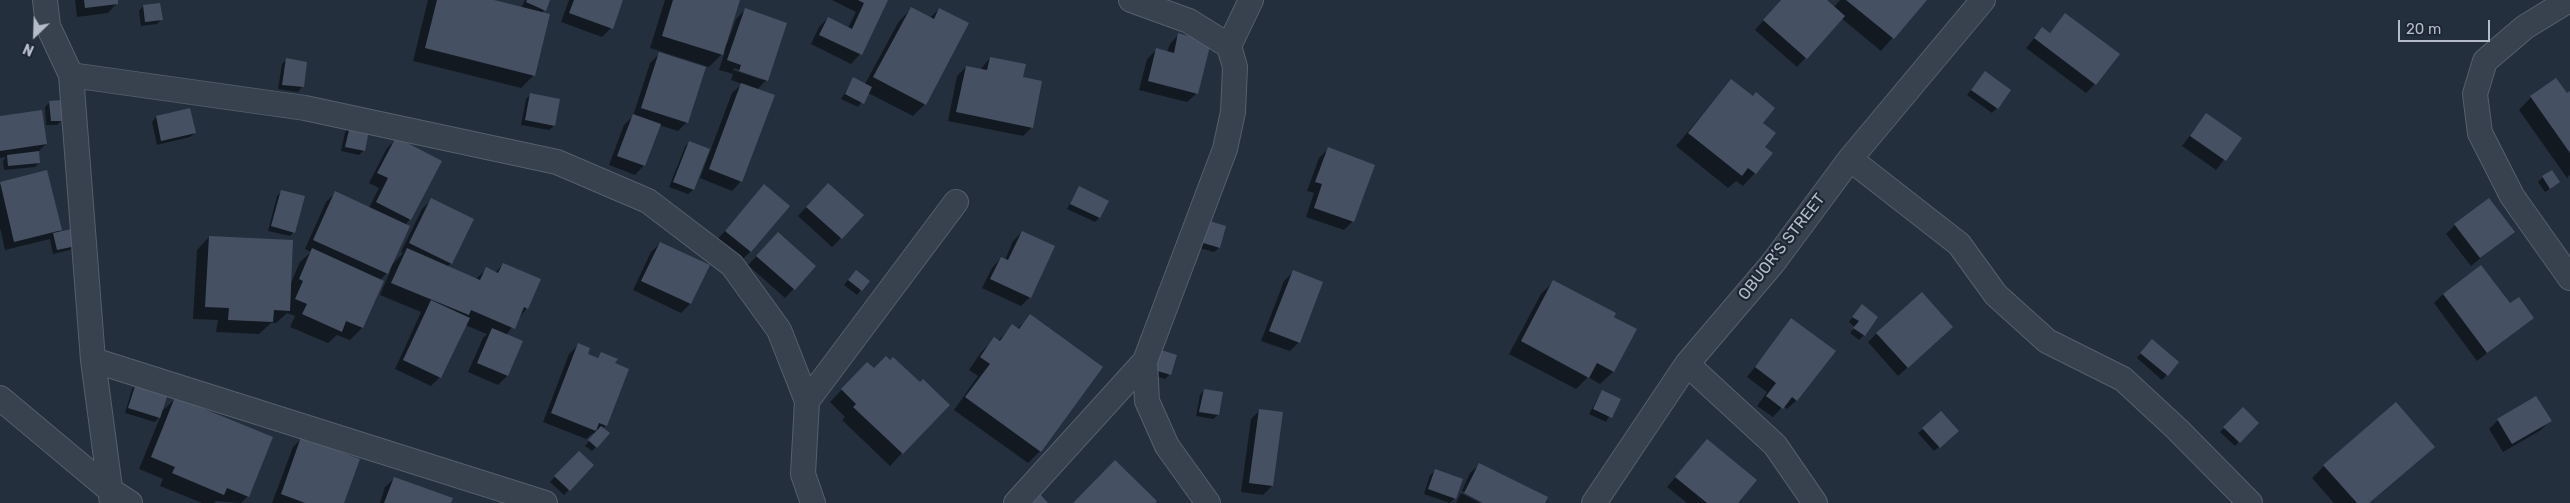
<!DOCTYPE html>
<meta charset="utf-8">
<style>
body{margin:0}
#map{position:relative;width:2570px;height:503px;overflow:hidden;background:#242f3e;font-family:Rubik,sans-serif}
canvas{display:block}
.north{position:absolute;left:10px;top:10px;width:50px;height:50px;-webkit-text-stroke:4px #1d2633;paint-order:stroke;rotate:204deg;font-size:14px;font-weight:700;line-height:20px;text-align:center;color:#b4bcc9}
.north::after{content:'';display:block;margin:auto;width:18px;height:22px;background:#b4bcc9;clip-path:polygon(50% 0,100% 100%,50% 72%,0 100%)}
.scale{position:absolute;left:2398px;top:20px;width:92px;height:22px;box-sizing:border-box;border:2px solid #b4bcc9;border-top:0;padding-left:6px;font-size:15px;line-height:18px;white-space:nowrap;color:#b4bcc9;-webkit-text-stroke:4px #1d2633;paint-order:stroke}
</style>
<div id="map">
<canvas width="2570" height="503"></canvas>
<div class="north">N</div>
<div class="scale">20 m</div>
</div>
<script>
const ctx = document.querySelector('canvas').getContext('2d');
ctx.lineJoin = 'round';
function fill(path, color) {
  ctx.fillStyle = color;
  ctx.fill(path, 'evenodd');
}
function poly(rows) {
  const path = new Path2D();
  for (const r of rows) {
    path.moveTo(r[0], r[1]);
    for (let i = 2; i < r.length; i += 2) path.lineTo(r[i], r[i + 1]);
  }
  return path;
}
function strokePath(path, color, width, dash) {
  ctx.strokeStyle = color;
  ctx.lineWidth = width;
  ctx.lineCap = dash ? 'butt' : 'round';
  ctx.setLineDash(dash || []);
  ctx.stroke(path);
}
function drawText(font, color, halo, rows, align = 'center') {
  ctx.font = font + ' Rubik,sans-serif';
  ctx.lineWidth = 4.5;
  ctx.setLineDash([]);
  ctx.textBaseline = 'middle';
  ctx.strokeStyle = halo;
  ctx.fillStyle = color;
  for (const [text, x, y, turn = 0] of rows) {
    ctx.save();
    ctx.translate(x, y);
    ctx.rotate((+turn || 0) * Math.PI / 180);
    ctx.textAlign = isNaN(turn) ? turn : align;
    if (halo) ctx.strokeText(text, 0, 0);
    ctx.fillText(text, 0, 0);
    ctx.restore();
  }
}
fill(poly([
 [75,0,116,0,117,3,108,13,77,17],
 [488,0,521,8,525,0,549,0,542,13,533,76,521,88,413,61,428,0],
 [569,0,622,0,611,28,602,37,561,22],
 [665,0,739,0,725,43,727,44,736,19,745,10,766,80,757,90,741,181,732,191,700,178,732,93,742,84,731,80,733,74,719,70,725,51,709,67,650,48],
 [734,68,763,78,763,80,733,70],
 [832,0,886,0,860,54,851,64,811,44,819,27,828,18,848,28,856,12],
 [1781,0,1825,0,1834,7,1840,0,1925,0,1881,51,1841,18,1797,67,1755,30],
 [143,6,161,20,157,24,141,26,139,11],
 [911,9,930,18,939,9,925,104,913,116,868,93,858,107,841,99,853,79,865,84,899,21],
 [2065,15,2095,84,2086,93,2026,48,2042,29,2049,34],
 [1179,34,1197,93,1187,102,1139,90,1147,59,1156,50,1167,52,1170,44],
 [659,54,687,122,678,131,659,125,644,165,635,175,609,165,624,125,633,116,650,63],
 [990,58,1022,78,1032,127,1023,136,948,121,957,76,966,67,980,70],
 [286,60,306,63,302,87,298,92,278,89,282,64],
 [1985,72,1997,108,1992,113,1967,95],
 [1731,80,1761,123,1763,147,1755,173,1743,186,1736,181,1728,188,1676,146],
 [2570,93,2570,175,2567,178,2519,110,2531,97,2567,95],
 [530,95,559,100,554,126,549,130,521,125,526,99],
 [50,102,62,120,57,125,46,125,45,107],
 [189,110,195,133,190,137,157,145,152,122,156,117],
 [2206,115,2240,139,2216,170,2182,146],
 [0,117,46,144,38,152,39,163,35,167,4,170,3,161,6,157,0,158],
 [350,127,364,150,359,155,341,151,345,132],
 [396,139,410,219,405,225,391,266,403,253,401,252,422,209,431,200,451,263,447,267,475,280,486,269,495,273,503,264,527,308,506,335,522,342,507,376,498,385,468,372,483,338,487,334,465,325,440,377,431,386,395,369,421,312,380,295,391,269,380,280,383,281,362,328,350,340,337,335,328,343,290,327,295,316,287,313,276,323,271,323,259,334,216,332,218,320,193,319,197,250,209,237,290,285,300,262,311,252,305,249,326,202,335,193,369,208,379,188,369,183,387,148],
 [689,142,708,150,693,190,688,194,669,187,685,147],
 [1328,149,1353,221,1344,230,1306,217,1314,193,1307,191,1319,158],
 [46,172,61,229,56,234,74,246,70,250,53,254,50,239,5,250,0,228,0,184],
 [2543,177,2559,182,2545,192,2538,182],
 [764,186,750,252,741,261,717,240],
 [1079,188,1099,218,1095,222,1067,209],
 [282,191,294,232,290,236,268,231,277,196],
 [819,193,841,238,832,247,798,216],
 [2455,225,2513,231,2471,266,2446,234],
 [1202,226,1219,248,1214,252,1196,247],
 [1022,232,1030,297,1021,306,982,288,992,268,1001,258,1005,260,1013,241],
 [660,243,690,304,681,313,633,290,651,252],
 [769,243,815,266,785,298,748,265],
 [1293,272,1299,342,1290,351,1261,341,1284,281],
 [851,276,861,290,857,295,844,285],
 [1554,281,1635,329,1613,372,1600,384,1588,377,1576,389,1509,354,1541,294],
 [2443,294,2509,305,2532,317,2477,361,2434,303],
 [1857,311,1864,335,1859,340,1850,333,1855,327,1849,322],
 [1030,316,1040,451,1028,463,954,410,978,376,969,370,982,351,995,339,998,341,1012,326,1017,329],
 [1792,320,1797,400,1787,409,1783,406,1773,417,1757,406,1767,392,1747,377],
 [1877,333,1943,336,1898,376,1868,342],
 [578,345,586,355,596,359,601,354,614,364,606,425,602,429,596,447,592,451,585,446,595,434,593,433,586,439,543,422,569,354],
 [2148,345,2178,362,2162,380,2137,358],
 [1154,355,1170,374,1165,379,1147,373],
 [855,376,902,453,890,466,842,420,845,417,830,402],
 [136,385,160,413,176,398,248,496,241,503,216,501,214,503,202,503,160,486,163,479,139,469,161,415,155,422,125,413,132,389],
 [1204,390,1222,393,1218,415,1213,419,1196,416,1200,395],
 [1602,391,1619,400,1606,422,1589,414],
 [2243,409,2257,423,2235,446,2220,432],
 [1260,410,1272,486,1263,495,1241,492,1251,419],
 [2498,420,2550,421,2541,430,2503,452,2489,429],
 [1923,429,1953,435,1934,451,1918,433],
 [302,438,343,503,272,503,293,447],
 [1707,441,1736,503,1687,503,1667,487],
 [579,452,593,465,564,495,550,482],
 [1480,464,1543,503,1486,503,1462,491,1470,473],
 [2324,466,2369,503,2334,503,2312,478],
 [1435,471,1455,498,1450,503,1424,494,1430,475],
 [395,478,450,503,380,503,385,487],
 [1461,493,1480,503,1456,503]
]), '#0007');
fill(poly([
 [84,0,118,0,118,4,85,8],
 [437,0,494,0,550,14,535,76,425,48],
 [527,0,550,0,546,11,526,2],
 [574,0,623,0,613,29,569,13],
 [673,0,740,0,723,55,662,36],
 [858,0,888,0,862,55,819,35,828,17,852,29,864,3],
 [1781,0,1827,0,1845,16,1807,59,1763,20],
 [1846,0,1927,0,1894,39],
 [160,3,163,20,145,22,143,5],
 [911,7,934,19,939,8,969,23,926,105,873,77],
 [745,8,787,23,768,81,739,71,741,65,727,60],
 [2065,13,2120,54,2096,85,2034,38,2042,27,2050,33],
 [1178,33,1211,42,1198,94,1148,81,1156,48,1174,53],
 [659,52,706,67,688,123,641,108],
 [990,57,1026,64,1023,77,1042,81,1033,128,956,112,966,66,987,70],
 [286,58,307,62,304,87,282,85],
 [1985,71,2011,90,1998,109,1971,90],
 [853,77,872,87,864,104,845,94],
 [2556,78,2567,93,2570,91,2570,153,2530,96],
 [1731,79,1753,96,1756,92,1775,108,1763,123,1776,133,1765,147,1773,153,1756,174,1748,168,1742,176,1688,133],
 [741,83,775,95,742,182,709,169],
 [530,93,560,99,555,126,525,120],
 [62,100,63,121,51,121,49,101],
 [190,108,196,133,161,141,156,116],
 [42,110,47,144,0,151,0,116],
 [2206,113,2242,138,2226,161,2190,136],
 [633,114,661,124,645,166,617,156],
 [350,126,369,130,365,151,345,147],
 [396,137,442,161,411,220,376,202,388,178,377,173],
 [689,141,710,149,694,190,673,182],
 [1328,147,1375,165,1354,222,1314,208,1322,184,1315,182],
 [39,151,40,163,8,166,7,155],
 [47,170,62,230,14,242,0,182],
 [2552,170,2560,182,2550,189,2542,176],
 [828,183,864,215,842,239,806,207],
 [764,184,790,206,751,252,725,231],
 [1079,186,1109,201,1100,218,1070,204],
 [281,190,305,196,295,233,271,226],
 [335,191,410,226,388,274,313,240],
 [431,198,474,219,452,264,409,243],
 [2489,198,2515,232,2480,258,2454,224],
 [1206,220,1226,226,1220,248,1200,242],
 [72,229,76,246,57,250,53,233],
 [1022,231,1055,246,1031,298,990,279,1001,257,1008,260],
 [778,232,816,266,795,290,756,256],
 [209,236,293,240,290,311,274,310,273,322,228,320,229,308,205,307],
 [660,242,710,265,691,304,641,281],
 [312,248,384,281,363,328,346,321,342,332,302,314,307,304,295,299,303,281,299,279],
 [407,248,480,280,486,267,498,273,503,263,541,279,528,309,524,307,515,329,471,310,469,315,391,283],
 [2481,265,2510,303,2519,297,2534,318,2487,353,2443,294],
 [856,270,870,281,862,291,848,280],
 [1293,270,1323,282,1300,343,1269,331],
 [1553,280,1616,313,1614,317,1637,329,1614,372,1597,363,1589,378,1521,341],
 [1922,292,1953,327,1908,368,1876,333],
 [431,300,470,318,441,378,403,360],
 [1862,304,1878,317,1865,336,1853,328,1859,321,1852,317],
 [1030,314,1103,367,1041,452,965,397,990,364,980,357,994,337,1000,341,1012,324,1019,329],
 [1791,318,1836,351,1797,401,1792,397,1783,409,1766,396,1776,383,1755,367],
 [492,328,523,341,508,376,477,363],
 [2152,339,2179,362,2168,376,2140,353],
 [578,343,590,348,588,354,598,358,601,352,618,359,615,363,629,369,607,426,599,423,596,431,551,413],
 [1158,349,1177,355,1171,375,1151,369],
 [886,356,890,360,893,357,920,382,923,379,950,405,903,454,853,407,856,404,841,389,867,362,874,368],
 [136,383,168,394,160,418,128,408],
 [1204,389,1223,392,1219,415,1199,412],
 [1602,390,1621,399,1612,418,1593,409],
 [2536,396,2552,421,2512,444,2497,419],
 [175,397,273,437,249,497,227,488,224,495,172,473,175,467,151,457],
 [2396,402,2435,447,2369,503,2357,503,2323,465],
 [2243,407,2259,423,2240,443,2223,427],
 [1259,409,1283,412,1273,486,1249,483],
 [1941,411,1959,431,1940,448,1922,428],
 [601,426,610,433,597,448,588,440],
 [301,437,360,459,344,503,305,503,281,494],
 [1707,439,1757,480,1738,503,1707,503,1675,477],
 [579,451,594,465,570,491,554,476],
 [1115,460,1157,501,1155,503,1073,503],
 [1479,463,1548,497,1545,503,1483,503,1464,493],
 [1435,469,1463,479,1456,499,1428,489],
 [394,477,453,498,451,503,384,503],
 [1040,494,1048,503,1030,503]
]), '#455162');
const minor = poly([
 [45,0,48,26,71,75,93,360,112,503],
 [1131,0,1189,21,1229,46,1235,67,1233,112,1225,149,1145,361,1147,401,1167,446,1208,503],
 [2569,0,2525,27,2485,61,2475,94,2480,133,2512,196,2570,278],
 [1229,46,1251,0],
 [71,75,305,108,557,162,648,201,732,265,779,330,807,401,803,474,813,503],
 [1850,159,1959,244,1996,295,2047,341,2123,379,2177,429,2250,503],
 [93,360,545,503],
 [1687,364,1775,445,1815,503],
 [0,398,110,490,130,503],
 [807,401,956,202],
 [1016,503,1145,361],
 [1594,503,1687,364,1773,263,1850,159,1983,0]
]);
strokePath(minor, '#565f6c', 26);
strokePath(minor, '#38414e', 24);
drawText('16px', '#b4bcc9', '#1d2633', [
 ["OBUOR’S STREET",1782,247,-52]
]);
</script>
